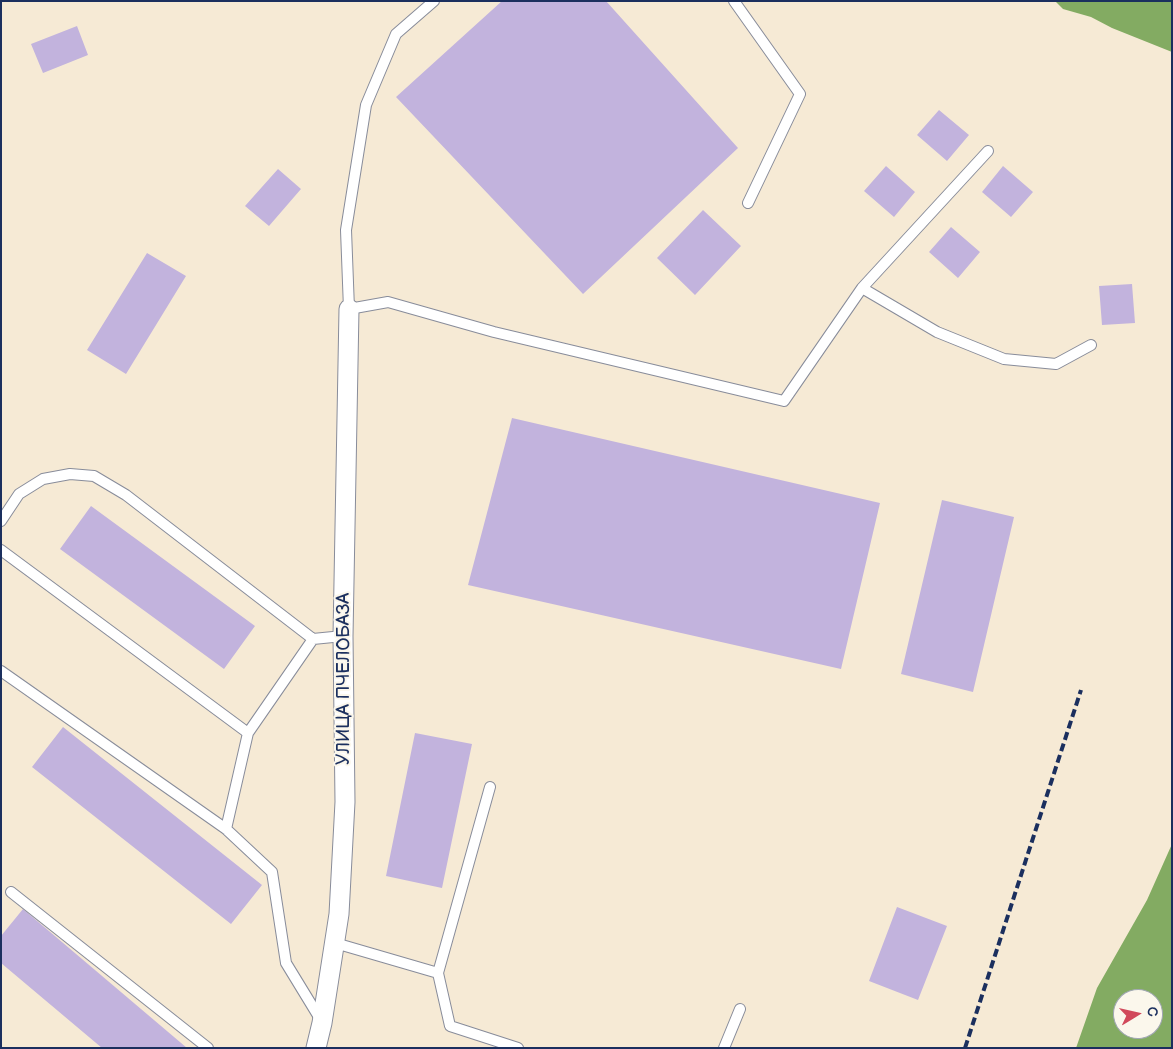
<!DOCTYPE html>
<meta charset="utf-8">
<style>
body{margin:0}
#map{position:relative;width:1173px;height:1049px;overflow:hidden;background:#f6ead5;font-family:"Balsamiq Sans",sans-serif}
canvas{display:block}
.frame{position:absolute;inset:0;border:2px solid #1b2f5e;pointer-events:none}
.north{position:absolute;left:1113px;top:989px;width:50px;height:50px;box-sizing:border-box;background:#fbf7ec;border:1px solid #a1a7b3;border-radius:50%;rotate:81deg;font-size:14px;font-weight:700;line-height:20px;text-align:center;color:#1b2f5e}
.north::after{content:'';display:block;margin:auto;width:18px;height:22px;background:#d1495b;clip-path:polygon(50% 0,100% 100%,50% 72%,0 100%)}
</style>
<div id="map">
<canvas width="1173" height="1049"></canvas>
<div class="frame"></div>
<div class="north">С</div>
</div>
<script>
const ctx = document.querySelector('canvas').getContext('2d');
ctx.lineJoin = 'round';
function fill(path, color) {
  ctx.fillStyle = color;
  ctx.fill(path, 'evenodd');
}
function poly(rows) {
  const path = new Path2D();
  for (const r of rows) {
    path.moveTo(r[0], r[1]);
    for (let i = 2; i < r.length; i += 2) path.lineTo(r[i], r[i + 1]);
  }
  return path;
}
function strokePath(path, color, width, dash) {
  ctx.strokeStyle = color;
  ctx.lineWidth = width;
  ctx.lineCap = dash ? 'butt' : 'round';
  ctx.setLineDash(dash || []);
  ctx.stroke(path);
}
function drawText(font, color, halo, rows, align = 'center') {
  ctx.font = font + ' "Balsamiq Sans",sans-serif';
  ctx.lineWidth = 4;
  ctx.setLineDash([]);
  ctx.textBaseline = 'middle';
  ctx.strokeStyle = halo;
  ctx.fillStyle = color;
  for (const [text, x, y, turn = 0] of rows) {
    ctx.save();
    ctx.translate(x, y);
    ctx.rotate((+turn || 0) * Math.PI / 180);
    ctx.textAlign = isNaN(turn) ? turn : align;
    if (halo) ctx.strokeText(text, 0, 0);
    ctx.fillText(text, 0, 0);
    ctx.restore();
  }
}
fill(poly([
 [1055,1,1172,1,1172,52,1112,28,1091,17,1063,9],
 [1172,844,1172,1048,1076,1048,1097,988,1147,900],
 [1123,999,1153,999,1153,1029,1123,1029]
]), '#83ab62');
fill(poly([
 [502,1,606,1,738,148,583,294,396,97],
 [77,26,88,55,43,73,31,44],
 [939,110,969,135,947,161,917,135],
 [886,166,915,192,894,217,864,191],
 [1003,166,1033,192,1011,217,982,192],
 [278,169,301,189,269,226,245,206],
 [703,210,741,246,695,295,657,258],
 [951,227,980,252,958,278,929,252],
 [147,253,186,276,126,374,87,350],
 [1132,284,1135,323,1102,325,1099,286],
 [512,418,880,503,841,669,468,585],
 [942,500,1014,517,973,692,901,674],
 [91,506,255,626,224,669,60,549],
 [63,727,262,885,231,924,32,767],
 [415,733,472,744,442,888,386,876],
 [897,907,947,926,918,1000,869,981],
 [23,909,187,1048,102,1048,1,963,1,936]
]), '#c2b3dd');
const service = poly([
 [434,1,396,34,366,105,346,230,349,309,388,302,494,332,784,401,862,288,988,151],
 [734,1,800,94,748,203],
 [862,288,937,332,1004,359,1056,364,1091,345],
 [1,521,19,494,43,479,70,474,94,476,126,495,313,639,343,636],
 [1,550,248,733,226,829],
 [1,671,226,829,272,872,286,963,322,1022],
 [248,733,313,639],
 [11,892,208,1048],
 [335,943,438,973,450,1026,518,1048],
 [438,973,490,787],
 [724,1048,740,1009]
]);
const minor = poly([
 [316,1048,322,1023,339,914,345,802,343,636,349,309]
]);
strokePath(service, '#888c9a', 12);
strokePath(minor, '#888c9a', 21);
strokePath(service, '#fff', 10);
strokePath(minor, '#fff', 19);
strokePath(poly([
 [965,1048,1081,690]
]), '#1b2f5e', 4, [8, 4]);
drawText('18px', '#1b2f5e', '#fbf7ec', [
 ["УЛИЦА ПЧЕЛОБАЗА",344,679,-90]
]);
</script>
